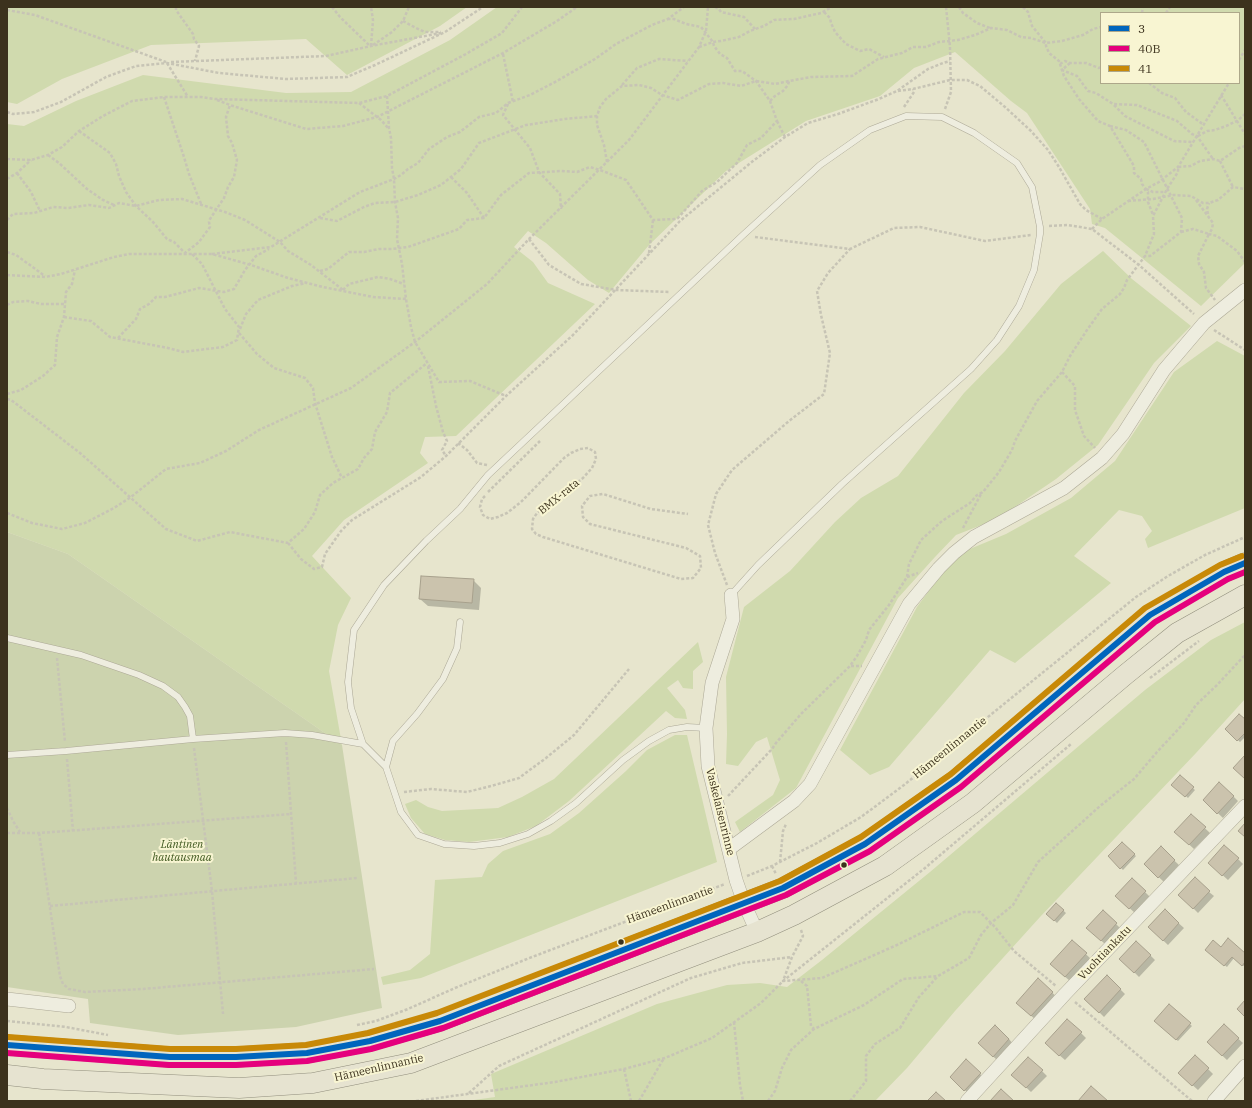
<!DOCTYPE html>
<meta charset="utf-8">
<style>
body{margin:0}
#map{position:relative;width:1252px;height:1108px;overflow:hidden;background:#e7e5cd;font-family:"IBM Plex Serif",serif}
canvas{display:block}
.frame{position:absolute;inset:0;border:8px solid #3c321d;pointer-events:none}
.legend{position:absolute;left:1100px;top:12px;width:140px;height:72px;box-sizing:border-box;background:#f8f5d2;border:1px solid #ada78a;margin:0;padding:5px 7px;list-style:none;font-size:12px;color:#3c321d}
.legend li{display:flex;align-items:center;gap:8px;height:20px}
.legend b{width:20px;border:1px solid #ada78a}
</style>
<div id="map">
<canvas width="1252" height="1108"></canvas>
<div class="frame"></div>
<ul class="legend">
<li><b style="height:5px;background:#0065bd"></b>3</li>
<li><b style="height:5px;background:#e5007d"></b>40B</li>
<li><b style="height:5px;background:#c88907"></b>41</li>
</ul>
</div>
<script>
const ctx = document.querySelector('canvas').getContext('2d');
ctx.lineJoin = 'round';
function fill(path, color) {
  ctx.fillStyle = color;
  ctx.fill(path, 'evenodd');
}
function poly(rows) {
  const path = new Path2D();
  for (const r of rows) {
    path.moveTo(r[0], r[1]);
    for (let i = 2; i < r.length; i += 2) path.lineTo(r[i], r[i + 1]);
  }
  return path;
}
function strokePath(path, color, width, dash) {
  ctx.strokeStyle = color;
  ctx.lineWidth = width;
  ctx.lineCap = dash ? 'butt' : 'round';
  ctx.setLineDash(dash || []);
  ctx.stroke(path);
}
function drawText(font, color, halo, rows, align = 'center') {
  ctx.font = font + ' "IBM Plex Serif",serif';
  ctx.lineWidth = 4;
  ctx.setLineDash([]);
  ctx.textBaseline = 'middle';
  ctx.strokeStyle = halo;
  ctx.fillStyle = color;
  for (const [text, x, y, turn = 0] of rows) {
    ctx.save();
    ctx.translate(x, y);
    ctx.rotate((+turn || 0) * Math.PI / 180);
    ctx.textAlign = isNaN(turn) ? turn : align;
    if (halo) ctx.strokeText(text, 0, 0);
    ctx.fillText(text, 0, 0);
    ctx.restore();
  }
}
fill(poly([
 [7,7,467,7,440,26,347,75,306,39,151,45,62,79,17,104,7,102],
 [497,7,1245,7,1245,263,1201,306,1105,228,1092,224,1090,209,1027,113,1011,101,955,52,914,68,880,96,806,121,726,171,649,245,609,293,588,280,546,243,528,231,514,247,533,262,548,283,595,304,456,436,425,437,420,453,428,463,344,520,312,556,351,598,338,625,329,671,342,745,68,554,7,532,7,124,24,126,76,101,143,75,286,93,351,92,450,40],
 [1101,13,1239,13,1239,83,1101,83],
 [1103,251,1132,279,1191,326,1154,363,1098,445,1056,479,997,519,956,535,935,557,898,598,796,788,740,832,735,822,773,795,780,780,767,737,756,742,738,766,726,764,727,734,726,677,744,607,790,571,835,522,861,498,898,476,964,393,1005,351,1061,284],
 [1217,341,1245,356,1245,508,1148,548,1145,539,1152,531,1142,516,1119,510,1074,556,1111,583,1015,663,990,650,889,767,870,775,840,750,917,607,948,565,965,551,1006,534,1071,498,1115,461,1174,372],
 [1245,622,1245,699,1196,753,1040,917,955,1011,907,1068,875,1101,467,1101,495,1097,491,1074,657,1004,727,985,760,983,787,987,822,960,930,872,1145,690,1211,640],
 [698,642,703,662,693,671,693,689,683,688,678,680,667,688,685,710,687,719,675,718,666,711,569,801,536,826,508,837,469,842,445,840,425,834,411,818,405,804,416,800,428,807,442,811,498,808,522,797,554,779],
 [675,735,687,735,717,862,421,978,383,985,381,977,410,970,430,954,435,880,482,877,488,864,503,851,550,834,579,813,626,771,647,750]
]), '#d0daae');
fill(poly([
 [7,532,68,554,342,745,382,1008,296,1027,178,1035,90,1023,88,999,7,987]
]), '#ccd3ae');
fill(poly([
 [473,580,481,588,479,610,428,606,420,599],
 [1245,721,1245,737,1240,742,1226,729],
 [1180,776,1195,790,1188,798,1173,784],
 [1233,796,1238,801,1223,818,1204,800],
 [1191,815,1210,833,1194,849,1181,837],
 [1122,843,1136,856,1123,870,1109,856],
 [1225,846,1243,864,1228,880,1209,863],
 [1161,848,1179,865,1164,882,1150,869],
 [1132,879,1150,897,1135,913,1116,896],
 [1209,892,1214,896,1198,913,1180,895],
 [1056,904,1066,913,1057,923,1048,914],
 [1103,911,1121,929,1106,945,1092,932],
 [1165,911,1184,928,1168,945,1149,927],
 [1072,941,1091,959,1070,981,1056,969],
 [1221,948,1245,954,1245,967,1234,958,1227,967,1208,952],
 [1150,955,1155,960,1139,977,1121,959],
 [1038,980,1057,997,1036,1020,1022,1008],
 [1120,989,1125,994,1104,1017,1086,999],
 [1169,1005,1192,1026,1178,1041,1156,1021],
 [1224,1026,1243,1043,1227,1060,1213,1047],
 [1081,1033,1086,1038,1065,1060,1051,1048],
 [1009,1039,1013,1044,998,1061,979,1043],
 [1195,1056,1213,1074,1198,1090,1179,1073],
 [1042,1071,1047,1076,1031,1092,1013,1075],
 [980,1074,985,1078,970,1095,951,1077]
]), '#0003');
const building = poly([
 [421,576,474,579,472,603,419,599,421,576],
 [1239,714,1245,719,1245,733,1237,741,1225,729,1239,714],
 [1245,755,1245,779,1233,768,1245,755],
 [1180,775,1194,787,1185,797,1171,785,1180,775],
 [1219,782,1234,796,1217,814,1203,800,1219,782],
 [1191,814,1206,827,1189,845,1174,832,1191,814],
 [1245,823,1245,837,1238,831,1245,823],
 [1122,842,1135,854,1120,869,1108,856,1122,842],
 [1224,845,1239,858,1222,876,1208,863,1224,845],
 [1161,846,1175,860,1158,878,1144,864,1161,846],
 [1195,877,1210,891,1193,909,1178,895,1195,877],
 [1132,878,1146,891,1129,909,1115,896,1132,878],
 [1056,903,1064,910,1054,921,1046,914,1056,903],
 [1165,909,1179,923,1163,941,1148,927,1165,909],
 [1103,910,1117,923,1101,941,1086,928,1103,910],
 [1228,938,1245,953,1245,962,1242,966,1232,957,1224,966,1205,950,1213,940,1221,947,1228,938],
 [1072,940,1087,953,1065,977,1050,964,1072,940],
 [1136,941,1151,955,1134,973,1119,959,1136,941],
 [1107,975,1121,989,1099,1013,1084,999,1107,975],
 [1038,978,1053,992,1031,1016,1016,1003,1038,978],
 [1245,1000,1245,1017,1237,1009,1245,1000],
 [1169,1004,1191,1023,1176,1040,1154,1021,1169,1004],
 [1067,1019,1082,1032,1059,1056,1045,1043,1067,1019],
 [1224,1024,1239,1038,1222,1056,1207,1042,1224,1024],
 [995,1025,1009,1039,993,1057,978,1043,995,1025],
 [1195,1055,1209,1068,1192,1086,1178,1073,1195,1055],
 [1028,1057,1043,1070,1026,1088,1011,1075,1028,1057],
 [966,1059,981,1073,964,1091,950,1077,966,1059],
 [1091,1086,1108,1101,1078,1101,1091,1086],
 [1001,1089,1014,1101,990,1101,1001,1089],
 [936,1092,946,1101,927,1101,936,1092]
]);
fill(building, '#cbc3ad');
strokePath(building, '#a7a08c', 1);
const service = poly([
 [460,622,457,648,443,679,417,714,393,741,386,767,401,812,418,835,444,844,474,846,500,843,528,834,551,821,576,803,623,760,649,741,669,730,687,727,706,728],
 [7,638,81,655,139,675,163,686,178,697,185,707,190,716,193,739],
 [363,744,351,708,348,682,354,630,384,585,426,541,460,509,488,475,742,236,820,165,870,130,906,116,942,117,974,133,1017,163,1032,187,1040,227,1040,234,1034,270,1019,306,997,340,971,369,842,484,758,565,731,595],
 [7,755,66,751,193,739,285,733,312,735,363,744,386,767]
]);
const minor = poly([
 [731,595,733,619,712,683,706,728,708,766,736,880,744,903,757,932],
 [729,849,794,801,810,784,909,604,939,568,954,553,974,537,1064,488,1102,458,1123,434,1164,370,1204,323,1245,290],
 [7,999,69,1006],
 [967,1101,1065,994,1245,806],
 [1214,1101,1245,1066]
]);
const primary = poly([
 [7,1045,170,1057,236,1057,307,1053,370,1041,440,1021,783,888,865,844,956,780,1150,615,1224,572,1245,563],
 [7,1075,43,1079,239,1088,313,1083,411,1063,757,932,794,915,885,866,973,803,1125,675,1177,633,1245,595]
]);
strokePath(service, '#aca896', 7);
strokePath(minor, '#aca896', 14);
strokePath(primary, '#918e7d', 21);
strokePath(poly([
 [176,7,176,10,193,34,194,39,199,46,195,61],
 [332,7,340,17,370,46],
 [715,7,719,9,721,12,744,17,755,29],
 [959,7,963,13,977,23,990,28],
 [1023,7,1028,12,1032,26,1046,43,1046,46,1049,53,1059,61,1064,76,1079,99,1098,121,1110,126,1134,166,1134,173,1141,179,1142,184,1148,192,1148,202,1153,215],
 [7,10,35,15,166,62],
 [824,12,830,18,831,23,835,32,846,44,860,51,869,49,884,57],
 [1142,13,1143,7],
 [1166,13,1170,7],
 [403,21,416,28,425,32,441,32],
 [373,45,392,32,403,21,409,7],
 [371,46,373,20,371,7],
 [699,47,713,42,721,41,739,37,750,31,764,26,774,20,794,19,821,13,832,7],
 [503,54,513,102],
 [1239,60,1245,50],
 [171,62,326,56,371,46,441,33],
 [167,63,188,97],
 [1070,63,1062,70,1077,76,1088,91,1096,93,1113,104,1137,105,1177,121,1192,134,1197,136,1213,159],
 [1060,64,1065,61,1070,63,1086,63,1099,68,1101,67],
 [1149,83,1162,93,1175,98,1186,112,1204,125],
 [622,85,637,68,659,59,688,61],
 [898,91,913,89,950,80,967,80,980,86,1005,107,1031,131,1048,150,1059,167,1080,204,1086,210,1102,219],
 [1221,95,1245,134],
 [387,96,389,128,391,138,392,168,394,179,395,202,398,218,397,239,402,264,406,299,411,327,415,342,439,382,470,381,506,396],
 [164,97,184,157,189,174,202,206],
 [217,100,230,105,306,129,343,126,377,117,503,53,557,21,577,7],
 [770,101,775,96,783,91,788,85,789,81],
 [359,103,381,120,388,128],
 [508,104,503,115,530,148,539,172,560,194,561,209],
 [1114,105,1125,116,1174,141,1193,142],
 [904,107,914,92,913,89],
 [945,109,951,92,950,47,946,7],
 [7,112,13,114,34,112,61,102,106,77,136,66,167,63,219,73,286,79,347,77,375,65,445,32,483,7],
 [777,121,785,137],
 [1110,126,1126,130,1144,142,1182,218,1181,232,1150,256,1145,256],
 [79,131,110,153,116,164,119,176,126,192,136,206,153,222,167,239,174,242,185,253,199,242,210,227,209,222,210,219,224,198,228,187,234,177,237,160,232,143,228,136,226,117,230,105],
 [1198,136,1207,131,1215,130,1226,126,1237,121,1245,114],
 [48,155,59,163,87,189,103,200,114,205],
 [7,159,31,160,48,155,62,147,79,131,103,116,132,101,164,97,201,97,215,99,359,103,387,96,466,54,502,33,522,7],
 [1220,161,1233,187],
 [607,162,604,145,597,125,597,116,600,107,606,99,622,86,639,85,651,88,662,95,678,100,709,84,723,83,741,86,756,81,775,84,789,81,811,77,852,76,878,59,902,53,913,47,926,47,939,42,958,40,975,35,991,28,1007,30,1021,37,1031,38,1046,43,1062,41,1083,35,1093,29,1101,27],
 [17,173,31,192,40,211],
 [451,177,467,193,484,218],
 [7,179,17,173,31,160],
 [1146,189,1153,192,1166,192],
 [1196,200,1213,223,1212,229,1209,234,1217,236,1237,251,1245,262],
 [1128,201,1153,199,1174,195,1191,196,1203,203,1209,203,1218,200,1233,187,1245,189],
 [1208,214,1207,209,1209,203],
 [320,218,337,221,364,207,375,203,395,202,418,195,441,185,461,169,479,143,526,125,565,119,597,116],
 [7,220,13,214,34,213,53,207,68,208,89,205,109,208,119,203,136,206,159,200,182,199,225,212,245,220,280,242,288,251,311,265,343,290],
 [1049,226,1068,225,1092,229,1139,265,1194,314],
 [1092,229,1102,219,1146,189,1159,182,1178,167,1229,83],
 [1181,232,1193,229,1209,234,1198,256,1199,264,1204,272,1206,288,1215,300],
 [755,237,850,249,894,228,920,227,985,241,1031,235],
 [529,239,549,265,581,284,616,290,670,292],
 [7,252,16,255,45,276],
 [649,253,653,220],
 [212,254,271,247,360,192,394,179,401,175,408,169,418,163,429,149,447,137,460,132,479,117,496,113,508,103,530,95,557,81,595,59,616,44,652,25,668,19,684,7],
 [320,271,328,269,349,252,364,252,379,249,392,249,408,247,459,229,467,220,484,218,501,195,529,173,561,171,577,172,590,167,600,170,626,180,653,220,675,219,678,218,702,191,717,182,737,163,747,145,761,138,777,121,770,101,756,81,742,71,735,71,727,58,720,54,714,46,713,42,701,27,686,24,674,19,668,19],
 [7,275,45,277,61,274,114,257,129,254,212,254,251,265,288,278,323,287,373,297,406,299],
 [343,290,349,284,378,277,390,279,404,284],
 [7,305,13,302,28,301,41,304,66,304],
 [64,317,91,321,110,337,168,348,183,352,223,347,237,340,239,327,225,309,202,264,192,254],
 [240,329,246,314,258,300,292,286,306,283],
 [1214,330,1245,350],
 [239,333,257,354,274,368,305,378,313,388,315,403,332,457,342,478],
 [118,338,136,319,140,309,149,304,156,297,165,297,199,288,224,292,234,289,245,270,256,256,269,249],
 [428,366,436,406,443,432,447,441,442,450,446,456],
 [1062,372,1075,386,1075,410,1084,436,1095,448],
 [7,394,21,390,43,376,55,365,57,337,64,317,66,292,72,284,75,270],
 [7,399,11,400,19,406,80,453,166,529,197,541,230,532,288,543,304,529,315,512,320,495,333,483,358,469,364,458,372,449,375,432,387,412,390,393,427,363],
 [458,443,467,450,477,463,487,465],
 [488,492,540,441],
 [485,496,482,499,480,507,483,515,490,519,498,517,507,513,521,502,564,458,571,453,580,449,588,448,595,452,596,459,592,468,583,478,537,513,533,519,532,529,536,534,543,537,681,579,693,578,701,568,700,556,686,548,590,524,583,517,582,506,590,496,603,494,651,509,688,514],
 [7,513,32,523,62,529,85,523,114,508,131,497,166,469,200,463,226,451,259,430,351,388,415,342,487,284,529,239,629,140,699,47,706,31,708,7],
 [963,528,982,492],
 [288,543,301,559,314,569,322,567,325,554,341,531,352,520,421,477,446,456,506,396,573,335,680,221,753,161,785,137,808,123,838,114,879,99,897,91,928,69,943,63,950,61],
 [907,577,918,573],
 [727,585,715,553,708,525,716,494,732,470,789,421,824,394,830,353,821,315,817,291,828,273,850,249],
 [57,658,65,742],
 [851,666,862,666],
 [1150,678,1199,641],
 [286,742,296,883],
 [194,748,212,891,223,1014],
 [67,759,73,831],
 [404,792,431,789,467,792,491,786,519,778,546,758,574,735,629,669],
 [728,796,772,749,776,743,801,714,850,666,857,656,866,640,869,630,889,605,907,577,909,564,921,540,942,521,970,503,977,495,983,492,999,472,1012,450,1015,441,1037,401,1062,372,1070,356,1087,330,1102,309,1120,294,1124,288,1127,280,1145,256,1154,234,1153,216,1167,189,1178,172,1178,167,1191,166,1200,161,1213,159,1220,161,1239,148,1245,146],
 [7,808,13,821,20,832],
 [7,833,39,833,291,814],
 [39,833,60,976,63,984,69,989,85,992,143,989,374,969],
 [780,862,783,831,786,824],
 [772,866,776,874],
 [747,876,772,866,817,843,861,817,904,785,1136,597,1168,576,1205,555,1245,537],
 [50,906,357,878],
 [801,930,803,936,792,957,783,981,822,978,897,945,964,912,980,912,995,927,1014,951,1056,986],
 [801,981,807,986,811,1026,814,1029,864,1005,903,979,938,976,969,958,981,935,991,923,1013,905,1038,862,1100,806,1134,779,1157,752,1184,723,1196,705,1217,685,1245,655],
 [1075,1002,1192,1101],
 [7,1021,66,1027,108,1035],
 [734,1022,740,1085,743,1101],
 [357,1025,376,1021,408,1009,455,988,532,957,725,884],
 [624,1069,631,1101],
 [469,1093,499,1066,691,978,742,963,792,957],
 [416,1101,555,1082,624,1069,665,1058,712,1038,761,1003,783,981,925,868,1071,744],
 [639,1101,664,1058],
 [768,1101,775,1091,782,1068,791,1050,814,1029],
 [850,1101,866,1081,866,1056,875,1044,900,1028,919,997,938,976]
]), '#c7c4b5', 2.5, [3, 2]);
strokePath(service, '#eeeddf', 6);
strokePath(minor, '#eeeddf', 13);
strokePath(primary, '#e6e3d0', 20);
strokePath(poly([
 [7,1045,170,1057,236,1057,307,1053,370,1041,440,1021,783,888,865,844,956,780,1150,615,1224,572,1245,563]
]), '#0065bd', 6);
strokePath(poly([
 [7,1053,169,1065,236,1065,307,1061,371,1049,443,1028,786,895,870,851,961,787,1155,622,1228,579,1245,572]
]), '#e5007d', 6);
strokePath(poly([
 [8,1037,170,1049,236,1049,306,1045,368,1033,437,1013,780,881,861,837,951,774,1145,608,1220,565,1242,556]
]), '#c88907', 6);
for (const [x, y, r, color] of [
 [844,865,3.5,"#3c321d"],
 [621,942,3.5,"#3c321d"]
]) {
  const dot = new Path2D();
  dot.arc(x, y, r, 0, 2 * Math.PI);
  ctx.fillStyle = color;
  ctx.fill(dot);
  strokePath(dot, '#f8f5d2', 1.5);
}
drawText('11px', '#3c321d', '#f8f5d2', [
 ["BMX-rata",559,497,-39],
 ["Hämeenlinnantie",950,748,-39],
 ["Vaskelaisenrinne",720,812,76],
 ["Hämeenlinnantie",670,905,-20],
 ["Vuohtiankatu",1105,953,-46],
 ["Hämeenlinnantie",379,1068,-13]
]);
drawText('italic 11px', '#415a21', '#f8f5d2', [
 ["Läntinen",182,845],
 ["hautausmaa",182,858]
]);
</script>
